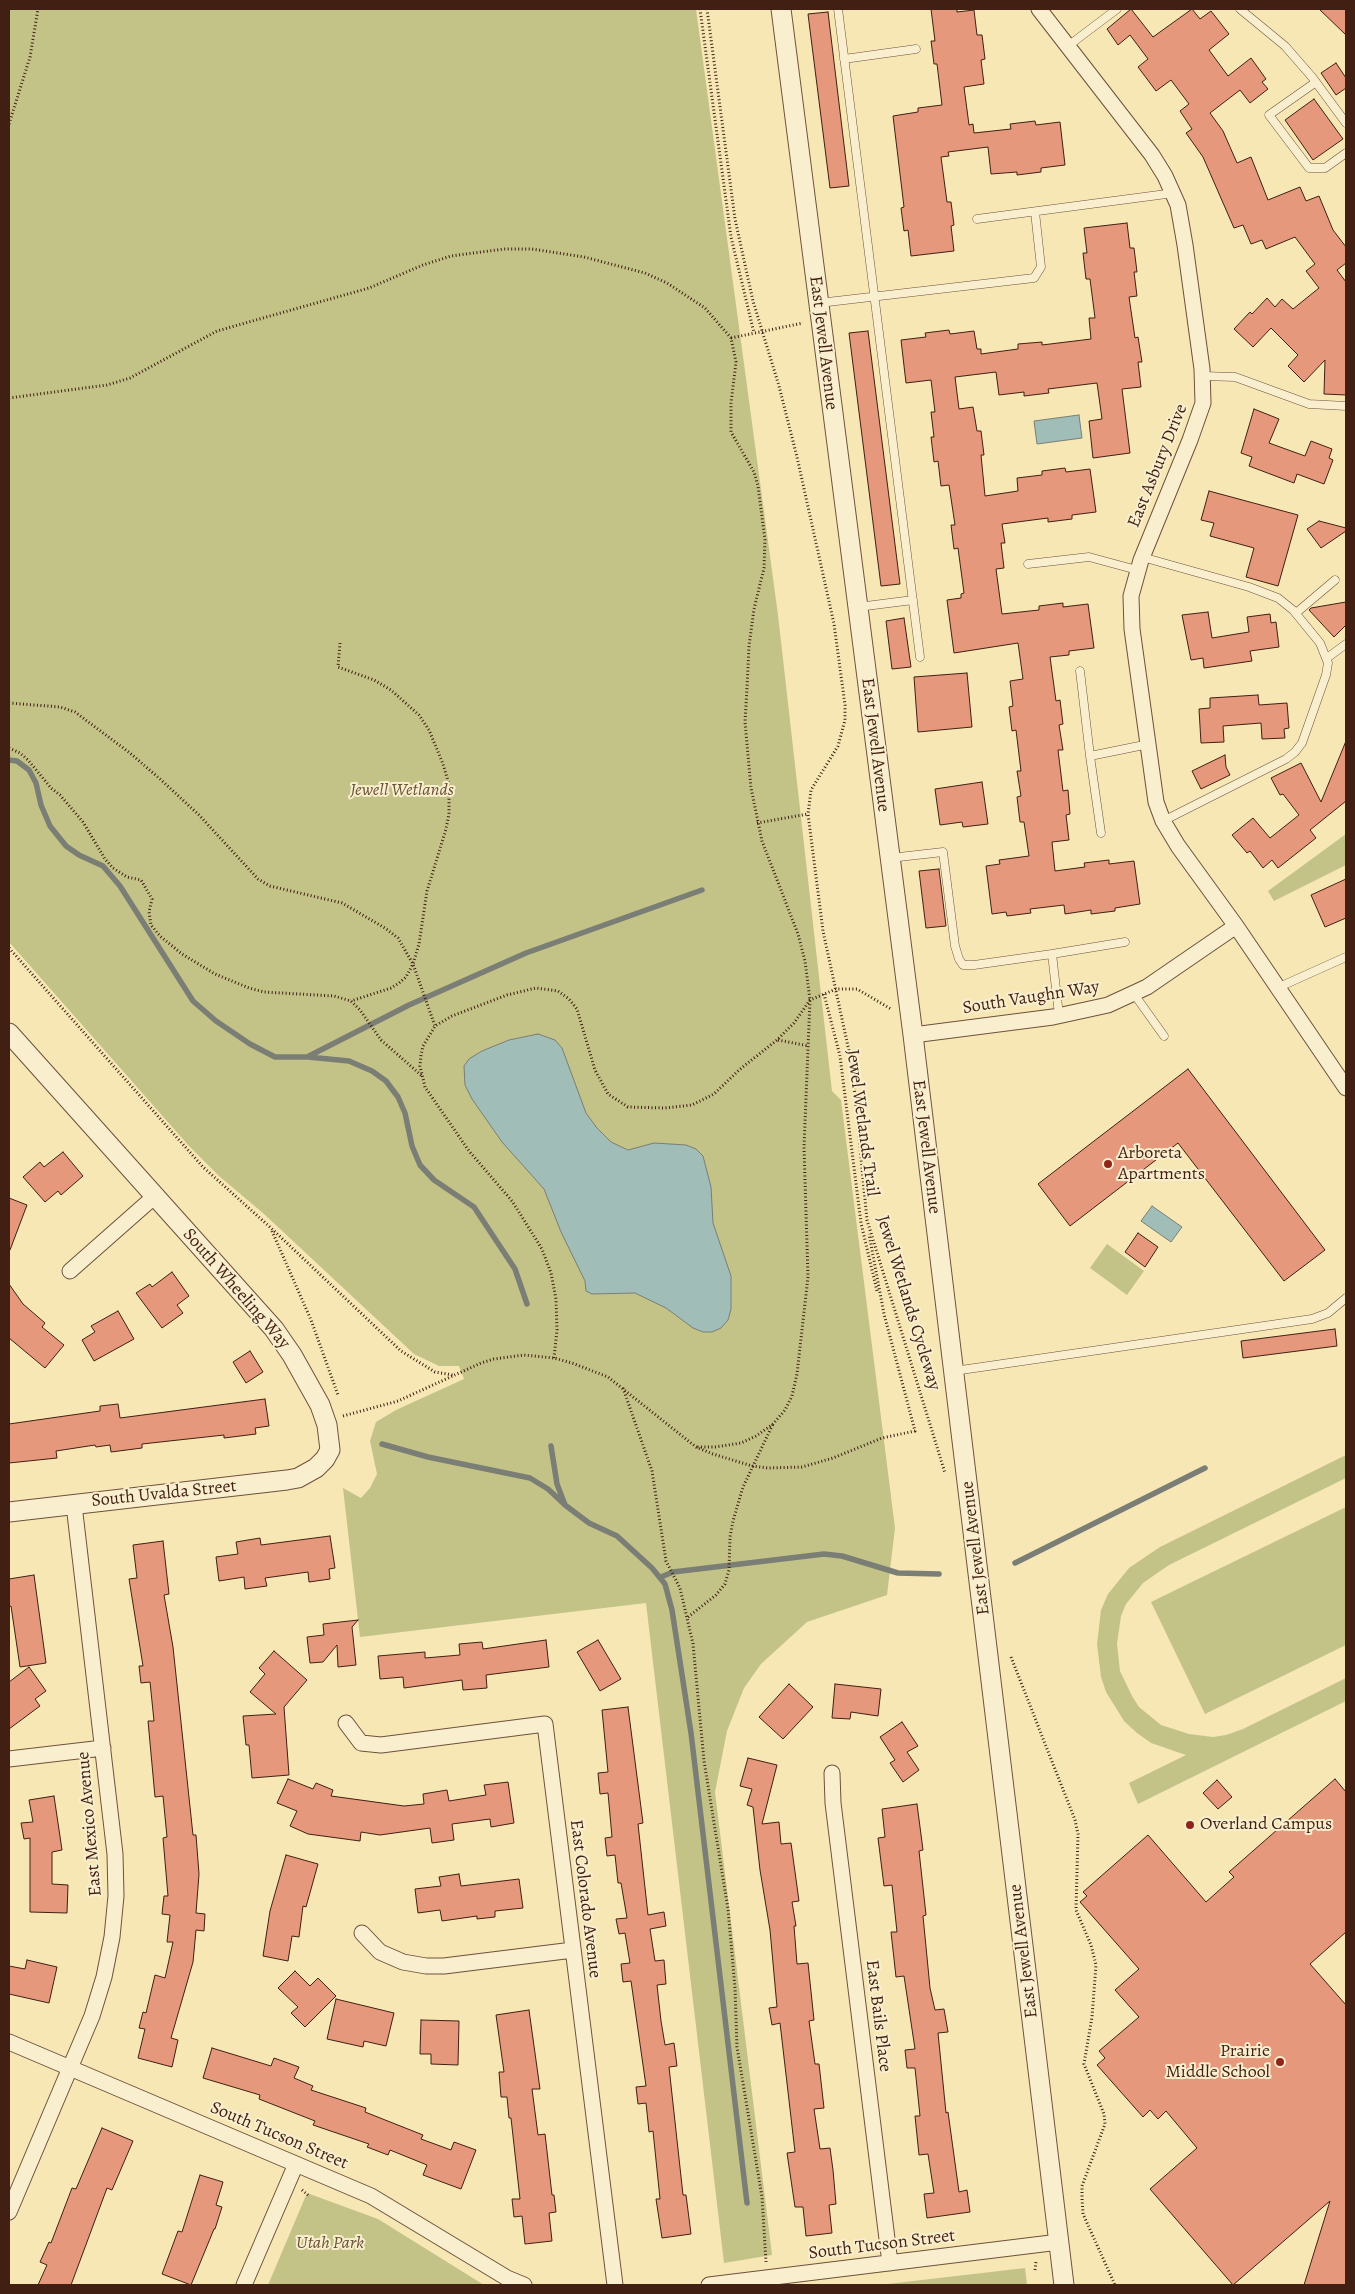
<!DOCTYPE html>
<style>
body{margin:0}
#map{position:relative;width:1355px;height:2294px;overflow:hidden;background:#f6e7b5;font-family:Alegreya,serif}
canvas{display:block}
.frame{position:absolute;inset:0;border:10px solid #411f12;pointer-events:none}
</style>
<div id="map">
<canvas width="1355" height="2294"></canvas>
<div class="frame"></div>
</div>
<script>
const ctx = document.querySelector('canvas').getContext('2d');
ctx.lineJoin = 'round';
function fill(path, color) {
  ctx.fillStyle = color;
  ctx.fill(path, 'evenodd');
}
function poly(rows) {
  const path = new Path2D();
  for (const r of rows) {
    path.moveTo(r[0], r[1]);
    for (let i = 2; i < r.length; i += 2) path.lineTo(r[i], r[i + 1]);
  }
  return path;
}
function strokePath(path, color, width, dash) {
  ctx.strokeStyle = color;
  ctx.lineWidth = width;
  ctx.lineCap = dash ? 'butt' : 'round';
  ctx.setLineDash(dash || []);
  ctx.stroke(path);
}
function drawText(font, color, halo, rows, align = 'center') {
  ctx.font = font + ' Alegreya,serif';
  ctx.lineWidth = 4;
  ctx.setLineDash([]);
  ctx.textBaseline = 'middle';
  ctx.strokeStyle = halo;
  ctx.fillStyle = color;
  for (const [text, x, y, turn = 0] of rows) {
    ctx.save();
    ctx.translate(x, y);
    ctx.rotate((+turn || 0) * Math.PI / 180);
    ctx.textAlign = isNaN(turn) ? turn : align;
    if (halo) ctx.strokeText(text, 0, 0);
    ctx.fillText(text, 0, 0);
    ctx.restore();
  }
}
fill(poly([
 [9,9,696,9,778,615,832,1091,841,1100,895,1528,887,1595,807,1622,761,1664,744,1688,727,1731,715,1792,772,2255,724,2263,646,1603,360,1637,343,1488,361,1498,370,1488,377,1474,370,1441,376,1422,396,1410,464,1379,459,1366,439,1366,414,1354,264,1214,219,1176,189,1146,9,942],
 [1346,834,1346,865,1274,901,1268,891],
 [1107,1244,1144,1271,1127,1295,1090,1268],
 [1346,1455,1346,1478,1169,1565,1143,1583,1126,1604,1121,1616,1117,1644,1120,1671,1132,1696,1139,1707,1161,1725,1189,1734,1213,1737,1226,1735,1243,1729,1346,1678,1346,1701,1138,1804,1129,1783,1186,1755,1151,1743,1137,1733,1124,1721,1106,1692,1101,1677,1097,1644,1101,1610,1108,1594,1129,1568,1160,1547],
 [1346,1507,1346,1645,1205,1714,1151,1602],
 [307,2193,378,2219,484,2285,268,2285],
 [1025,2268,1027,2285,879,2285]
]), '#c3c388');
const water = poly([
 [1079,415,1082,438,1037,444,1034,421,1079,415],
 [538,1034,555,1040,562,1048,586,1113,597,1128,611,1142,628,1150,654,1143,686,1145,696,1149,703,1156,711,1187,713,1223,731,1276,731,1309,728,1320,721,1328,712,1332,703,1332,693,1328,666,1308,635,1293,592,1294,586,1291,585,1281,561,1232,544,1189,502,1142,472,1099,465,1085,464,1066,469,1059,482,1051,509,1040,538,1034],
 [1152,1206,1182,1227,1171,1242,1141,1221,1152,1206]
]);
fill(water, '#a0beb7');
strokePath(water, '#7a7e75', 1);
strokePath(poly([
 [9,760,17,761,29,770,36,783,41,805,50,826,66,846,79,855,103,866,120,886,193,1001,216,1021,250,1044,275,1057,308,1057,349,1061,372,1071,386,1081,398,1097,405,1113,412,1146,420,1165,434,1180,474,1207,515,1269,527,1304],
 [309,1056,409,1005,526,953,702,890],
 [382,1444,428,1457,530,1478,548,1489,564,1504],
 [551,1446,557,1484,565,1505,589,1523,617,1536,652,1568,665,1584,672,1610,691,1733,747,2203],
 [1015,1563,1205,1468],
 [661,1577,673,1572,824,1554,842,1556,898,1573,939,1574]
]), '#7a7e75', 5.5);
const building = poly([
 [931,9,957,9,957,12,974,10,977,35,982,35,985,59,981,60,984,84,964,87,969,125,973,124,974,133,1011,129,1010,124,1035,121,1036,125,1060,122,1065,165,1041,168,1041,172,1017,175,1017,172,991,174,988,147,948,152,949,156,941,157,947,202,951,202,954,225,951,226,954,251,911,256,908,230,904,231,901,208,904,207,893,116,918,112,918,108,942,105,937,64,934,64,931,41,935,41,931,9],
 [1131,9,1153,37,1192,9,1200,19,1211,11,1229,34,1209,50,1228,76,1251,58,1266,79,1262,82,1268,89,1250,103,1240,90,1210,113,1223,131,1237,163,1251,157,1268,200,1300,187,1306,201,1319,196,1333,230,1346,247,1346,263,1337,270,1346,282,1346,395,1324,394,1325,360,1304,382,1288,366,1298,355,1271,328,1253,347,1234,329,1250,312,1252,314,1267,298,1275,307,1282,299,1293,309,1319,288,1306,271,1315,264,1295,237,1266,249,1262,240,1251,244,1243,225,1234,228,1203,157,1186,133,1192,129,1180,111,1189,104,1171,80,1156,91,1138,67,1148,59,1130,35,1118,45,1107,29,1131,9],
 [1319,9,1346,9,1346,35,1319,9],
 [828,12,849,186,830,188,808,14,828,12],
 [1336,63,1346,78,1346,88,1336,95,1321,73,1336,63],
 [1314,99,1343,139,1313,160,1285,120,1314,99],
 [1127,223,1130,248,1134,248,1137,272,1134,272,1137,296,1129,297,1135,338,1138,337,1142,362,1138,362,1141,387,1122,389,1130,453,1093,458,1089,421,1102,419,1097,383,1048,389,1049,393,1024,396,1024,392,999,395,996,372,955,377,959,409,973,407,977,431,981,431,984,455,981,455,985,496,1018,491,1017,478,1042,475,1042,471,1065,468,1066,472,1090,469,1096,512,1072,515,1072,519,1048,522,1048,518,1002,524,1005,543,1001,543,1004,568,996,569,1002,614,1039,610,1039,606,1063,603,1063,607,1088,604,1094,648,1069,651,1069,655,1050,657,1056,701,1060,700,1063,724,1059,725,1063,750,1058,750,1063,791,1068,790,1070,814,1066,815,1069,840,1052,842,1055,871,1085,867,1084,863,1109,860,1109,864,1134,861,1140,904,1115,908,1115,911,1091,914,1091,910,1065,914,1064,905,1030,909,1031,913,1007,916,1006,912,992,914,986,866,1000,864,999,860,1029,856,1024,822,1020,822,1017,797,1021,796,1017,771,1021,771,1016,730,1012,731,1009,707,1013,706,1010,681,1023,679,1018,643,954,653,947,600,961,598,961,594,964,593,958,548,954,549,951,525,955,525,949,485,941,486,938,461,934,462,931,437,934,437,931,412,935,412,931,380,906,383,901,340,926,337,925,333,949,330,950,334,974,331,977,349,981,349,981,354,1018,349,1018,344,1042,342,1042,345,1091,339,1089,318,1095,318,1090,279,1086,279,1083,253,1087,253,1084,228,1127,223],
 [868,331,900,584,881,586,849,333,868,331],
 [1254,409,1279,419,1269,443,1305,456,1311,441,1332,449,1329,458,1333,460,1324,484,1297,474,1294,483,1249,466,1252,457,1241,453,1254,409],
 [1209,491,1298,515,1278,586,1246,577,1254,548,1210,536,1214,523,1201,520,1209,491],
 [1319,521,1346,528,1346,531,1321,548,1307,529,1319,521],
 [1346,602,1346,625,1334,637,1309,610,1311,608,1346,602],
 [1208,612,1212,638,1249,632,1247,617,1270,614,1271,623,1276,622,1279,647,1250,651,1252,661,1204,668,1203,658,1191,660,1182,615,1208,612],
 [904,618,911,667,892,669,886,621,904,618],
 [967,673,972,727,918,732,914,677,967,673],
 [1258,695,1259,705,1287,703,1289,728,1284,729,1285,738,1262,739,1261,723,1223,726,1224,742,1201,743,1199,709,1210,708,1210,698,1258,695],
 [1346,741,1346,801,1310,830,1316,838,1278,868,1272,860,1263,868,1250,851,1247,853,1232,835,1253,818,1270,838,1299,815,1283,794,1280,795,1271,778,1301,763,1321,802,1346,741],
 [1225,755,1226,767,1230,775,1201,789,1192,771,1225,755],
 [982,782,988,824,963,827,962,822,940,825,935,789,982,782],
 [939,869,946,926,926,928,919,871,939,869],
 [1346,879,1346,918,1325,927,1311,895,1346,879],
 [1188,1069,1325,1250,1284,1281,1178,1143,1070,1226,1038,1184,1188,1069],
 [63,1152,83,1176,61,1195,58,1191,45,1202,23,1177,40,1162,44,1167,63,1152],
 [9,1198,27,1205,10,1250,9,1250,9,1198],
 [1138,1233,1158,1247,1145,1267,1125,1252,1138,1233],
 [172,1272,189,1296,177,1305,183,1313,162,1328,136,1293,150,1284,152,1287,172,1272],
 [9,1284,23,1304,45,1323,42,1327,64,1345,45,1368,9,1338,9,1284],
 [118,1311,134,1339,94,1361,82,1340,95,1332,91,1326,118,1311],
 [1335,1329,1337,1346,1243,1358,1241,1341,1335,1329],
 [250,1351,263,1372,246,1383,233,1362,250,1351],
 [265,1399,269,1426,255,1428,256,1434,224,1438,224,1435,142,1444,142,1448,111,1452,110,1445,96,1447,95,1445,56,1451,57,1458,9,1463,9,1424,100,1411,100,1406,118,1404,120,1418,265,1399],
 [330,1536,335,1568,329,1569,330,1579,309,1582,308,1572,265,1578,267,1586,245,1589,244,1577,219,1581,216,1557,238,1554,236,1542,260,1538,261,1545,330,1536],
 [163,1541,169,1594,164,1595,173,1647,193,1835,196,1835,199,1874,196,1913,205,1914,204,1931,196,1930,193,1962,171,2038,178,2040,172,2067,138,2058,145,2029,139,2028,143,2012,146,2013,155,1975,165,1978,173,1942,167,1942,170,1915,162,1914,164,1896,168,1896,163,1838,167,1837,163,1796,155,1797,148,1721,154,1721,150,1682,141,1683,139,1666,143,1666,129,1579,137,1578,133,1545,163,1541],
 [34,1575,46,1663,20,1667,11,1606,9,1607,9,1579,34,1575],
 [358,1620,352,1627,356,1665,338,1667,337,1645,323,1662,310,1663,307,1637,324,1635,323,1624,358,1620],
 [546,1640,549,1667,486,1675,487,1688,463,1690,462,1680,404,1688,403,1677,380,1679,378,1656,425,1652,425,1658,460,1655,459,1644,482,1642,483,1649,546,1640],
 [598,1640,621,1679,600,1691,577,1652,598,1640],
 [274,1651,307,1680,284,1707,289,1775,252,1778,249,1745,246,1745,243,1716,276,1714,250,1692,265,1674,259,1668,274,1651],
 [29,1667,46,1691,35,1699,40,1706,9,1729,9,1682,29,1667],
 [789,1684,813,1707,783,1739,759,1717,789,1684],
 [835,1684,881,1689,878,1716,851,1712,850,1719,832,1718,835,1684],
 [628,1707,643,1823,638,1824,648,1915,664,1912,666,1926,650,1929,655,1961,664,1960,666,1984,657,1985,661,2021,665,2045,674,2043,677,2066,669,2067,683,2195,686,2195,691,2234,662,2238,656,2199,660,2199,653,2131,649,2132,646,2103,638,2104,636,2087,646,2086,631,1981,623,1982,621,1964,630,1963,625,1933,619,1934,616,1919,627,1918,621,1883,618,1883,615,1855,607,1856,605,1838,612,1837,608,1793,600,1794,598,1773,608,1772,602,1710,628,1707],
 [902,1722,918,1746,907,1752,919,1770,903,1782,890,1763,895,1760,880,1737,902,1722],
 [748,1758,777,1765,762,1824,779,1822,781,1844,791,1843,799,1901,792,1902,796,1926,794,1926,797,1964,808,1963,814,2020,809,2021,815,2064,819,2064,824,2108,814,2109,820,2149,830,2148,833,2170,836,2204,829,2205,832,2233,806,2236,803,2207,795,2207,787,2153,795,2152,780,2023,772,2025,769,2008,777,2007,770,1930,760,1870,753,1807,747,1805,752,1789,740,1786,748,1758],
 [288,1779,313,1789,316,1783,333,1790,331,1796,404,1806,424,1804,423,1794,447,1790,449,1801,486,1795,484,1785,508,1782,514,1823,491,1827,490,1819,452,1824,454,1840,432,1843,430,1828,380,1835,361,1832,360,1841,308,1834,290,1826,297,1811,277,1803,288,1779],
 [1335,1779,1346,1792,1346,1932,1310,1964,1346,2005,1346,2285,1304,2285,1330,2201,1233,2285,1150,2189,1197,2148,1166,2111,1158,2119,1150,2110,1143,2117,1097,2065,1105,2058,1099,2051,1139,2017,1115,1990,1139,1969,1080,1902,1087,1896,1083,1892,1148,1835,1206,1902,1234,1877,1229,1872,1335,1779],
 [1217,1780,1232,1797,1218,1809,1203,1793,1217,1780],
 [54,1796,62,1850,52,1852,52,1884,68,1885,67,1913,30,1912,30,1838,24,1839,21,1823,33,1822,29,1800,54,1796],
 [917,1804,923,1850,919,1851,926,1915,923,1916,930,1988,935,2010,944,2009,948,2032,938,2033,946,2113,948,2112,959,2192,967,2190,970,2212,927,2218,924,2194,934,2193,928,2154,919,2155,915,2116,920,2116,915,2068,907,2068,905,2050,915,2049,904,1976,896,1977,891,1932,897,1932,892,1885,884,1886,878,1838,885,1837,882,1809,917,1804],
 [286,1855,318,1864,306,1907,303,1906,299,1937,292,1936,288,1961,263,1956,270,1911,286,1855],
 [459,1874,461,1886,519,1879,523,1908,495,1911,495,1917,477,1919,477,1916,442,1921,440,1910,418,1913,415,1889,441,1886,439,1877,459,1874],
 [27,1960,57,1967,49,2003,9,1994,9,1966,25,1969,27,1960],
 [295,1971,310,1986,318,1978,336,1996,305,2027,291,2013,298,2007,278,1988,295,1971],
 [336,1999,394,2013,386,2046,364,2041,363,2047,327,2039,336,1999],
 [529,2010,540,2089,532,2089,538,2135,545,2134,552,2195,554,2195,556,2212,549,2213,552,2241,525,2244,522,2216,514,2217,512,2199,520,2199,511,2118,509,2118,507,2097,501,2097,499,2072,504,2072,496,2015,529,2010],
 [421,2020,459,2021,458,2065,431,2064,431,2054,420,2054,421,2020],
 [212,2048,271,2066,274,2058,299,2067,294,2078,313,2086,311,2090,366,2108,365,2112,423,2135,421,2139,451,2150,454,2142,476,2150,461,2189,423,2175,427,2165,390,2150,388,2155,367,2147,369,2144,313,2125,315,2121,259,2099,260,2095,203,2078,212,2048],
 [102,2128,133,2141,112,2190,107,2188,71,2285,38,2285,47,2265,40,2262,49,2242,51,2243,72,2188,76,2189,102,2128],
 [200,2175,223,2182,216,2205,222,2207,215,2229,214,2229,191,2285,162,2274,178,2231,182,2232,200,2175]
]);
fill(building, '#e5987c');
strokePath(building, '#411f12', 1);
const service = poly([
 [838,9,920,657],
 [1240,9,1285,46,1312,77,1346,123],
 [1068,46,1117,9],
 [844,59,916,49],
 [1316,82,1269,115,1309,168,1325,168,1346,153],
 [977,219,1174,193],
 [819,303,1034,278,1041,267,1035,212],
 [1203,376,1235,377,1309,404,1346,406],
 [1142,557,1249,587,1278,598,1293,610,1320,643,1328,663,1326,675,1302,743,1295,752,1286,759,1163,821],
 [1028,564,1089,557,1137,570],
 [858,607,913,600],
 [1296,613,1335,580],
 [1327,658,1346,644],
 [1080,671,1090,756],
 [1101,833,1090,756,1149,744],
 [890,858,943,852,955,946,959,959,963,965,974,965,1052,954,1059,1015],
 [1052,954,1125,942],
 [1277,988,1346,957],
 [1134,994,1164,1036],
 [954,1371,1312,1319,1328,1313,1346,1298]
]);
const minor = poly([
 [1039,9,1152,155,1165,176,1178,205,1185,245,1202,369,1203,403,1190,440,1141,560,1131,596,1132,629,1156,802,1163,821,1178,846,1236,926,1346,1088],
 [913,1035,1053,1017,1108,1005,1147,987,1236,926],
 [70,1271,155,1196],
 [346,1723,361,1743,381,1745,545,1724,615,2285],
 [9,1759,103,1748],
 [832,1773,833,1803,890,2263],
 [362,1933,380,1952,403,1962,426,1966,444,1966,573,1950],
 [9,2042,371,2196,507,2278,524,2285],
 [9,2212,92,2016,104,1977,112,1937,116,1896,115,1854,74,1505],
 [244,2285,296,2164],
 [709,2285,1059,2242]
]);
const tertiary = poly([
 [781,9,913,1035,1064,2285],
 [9,1033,274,1329,292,1355,320,1405,327,1425,330,1450,325,1459,316,1468,298,1478,287,1480,9,1512]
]);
strokePath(service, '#6e513b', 9);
strokePath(minor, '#6e513b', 17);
strokePath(tertiary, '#6e513b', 21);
strokePath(poly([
 [700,9,731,237,754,333],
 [707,9,735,219,753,301,779,386,797,457,834,624,845,705,845,720,838,746,811,790,808,814,823,931,852,1065,867,1220,945,1473],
 [9,124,30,57,38,9],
 [731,338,803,323],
 [9,398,107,385,130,378,217,331,369,288,423,265,451,256,504,249,532,249,584,257,645,273,667,283,705,308,731,338,736,362,731,403,731,432,754,472,758,486,765,540,764,568,754,609,749,646,747,688,745,722,751,788,762,841,798,934,805,961,810,1000,804,1147,808,1277,797,1374,792,1396,785,1410,773,1424,756,1436,741,1443,715,1447,696,1447],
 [340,643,338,667,374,680,391,690,419,715,429,730,443,764,448,781,449,797,449,814,446,829,427,891,419,944,413,964,406,977,399,983,391,988,351,1001],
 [9,703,60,707,75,712,130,753,160,779,199,815,258,879,270,886,342,903,385,928,398,938,413,964,435,1026],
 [9,748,20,753,28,760,51,788,60,795,83,822,105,859,113,868,127,877,141,880,152,899,149,912,151,925,160,936,182,954,215,974,249,988,264,992,334,996,351,1001,360,1010,381,1040,422,1076],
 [757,823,808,814],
 [9,948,203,1167,271,1228,401,1351,435,1372,453,1375],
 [824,994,840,1056,861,1223,877,1291],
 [778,1040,809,1046],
 [272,1231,311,1320,338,1395],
 [554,1358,557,1330,556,1299,551,1273,542,1249,512,1201,469,1151,425,1087,420,1066,421,1055,423,1046,435,1026,452,1016,507,995,536,988,558,991,569,999,577,1009,595,1070,608,1094,628,1107,665,1108,692,1105,714,1094,739,1070,777,1040,794,1023,810,1000,822,995,836,989,857,989,891,1009],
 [623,1388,652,1471,666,1561,680,1588,693,1644,704,1761,728,1909,735,1988,737,2047,762,2197,766,2262],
 [343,1416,398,1401,481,1363,494,1359,524,1355,554,1358,572,1363,608,1377,696,1447,713,1454,752,1466,768,1468,802,1467,833,1458,882,1438,915,1431,884,1314,869,1234],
 [688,1617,716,1595,725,1584,729,1570,730,1537,733,1521,743,1487,773,1424],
 [1011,1657,1075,1820,1078,1834,1076,1910,1091,1945,1096,1965,1092,2017,1084,2064,1104,2114,1105,2124,1082,2186,1082,2198,1083,2214,1115,2285],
 [302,2190,309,2196],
 [1035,2270,1036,2261]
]), '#411f12', 3, [1, 2.5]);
strokePath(service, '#f9efcf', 8);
strokePath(minor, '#f9efcf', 15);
strokePath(tertiary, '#f9efcf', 19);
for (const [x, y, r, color] of [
 [1108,1164,5,"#8f2418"],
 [1190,1825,5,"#8f2418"],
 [1280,2062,5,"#8f2418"]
]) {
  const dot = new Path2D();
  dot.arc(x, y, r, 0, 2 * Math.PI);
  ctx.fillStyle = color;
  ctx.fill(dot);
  strokePath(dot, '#f9efcf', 2);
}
drawText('18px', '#411f12', '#f9efcf', [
 ["East Jewell Avenue",823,343,83],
 ["East Asbury Drive",1158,466,-68],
 ["East Jewell Avenue",875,745,83],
 ["South Vaughn Way",1031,998,-9],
 ["Jewel Wetlands Trail",862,1123,82],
 ["East Jewell Avenue",926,1147,83],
 ["South Wheeling Way",236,1289,49],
 ["Jewel Wetlands Cycleway",908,1303,73],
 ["South Uvalda Street",164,1494,-6],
 ["East Jewell Avenue",976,1548,-97],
 ["East Mexico Avenue",90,1824,-95],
 ["East Colorado Avenue",585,1899,83],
 ["East Jewell Avenue",1024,1951,-97],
 ["East Bails Place",878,2016,83],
 ["South Tucson Street",279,2136,23],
 ["South Tucson Street",882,2245,-7]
]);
drawText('italic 18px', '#685035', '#f9efcf', [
 ["Jewell Wetlands",402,791],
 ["Utah Park",330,2244]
]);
drawText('18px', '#411f12', '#f9efcf', [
 ["Arboreta",1118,1154],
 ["Apartments",1118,1175],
 ["Overland Campus",1200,1825],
 ["Prairie",1270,2052,"right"],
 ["Middle School",1270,2073,"right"]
], 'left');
</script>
